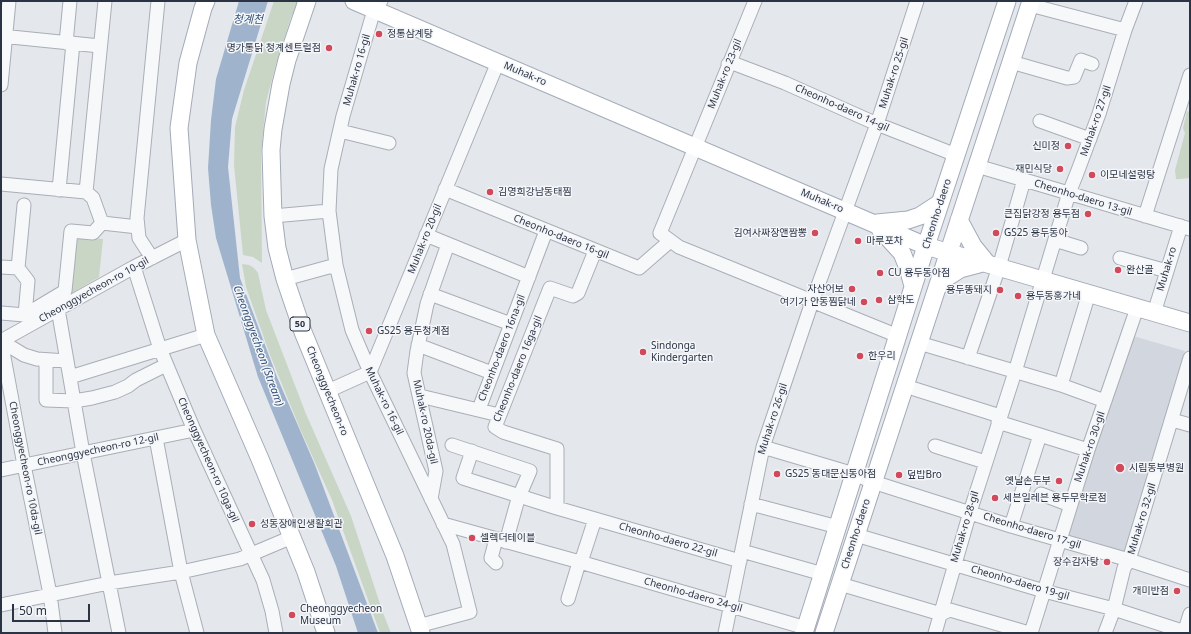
<!DOCTYPE html>
<meta charset="utf-8">
<style>
body{margin:0}
#map{position:relative;width:1191px;height:634px;overflow:hidden;background:#e4e7ec;font-family:"Noto Sans",sans-serif}
canvas{display:block}
.frame{position:absolute;inset:0;border:2px solid #2b3445;pointer-events:none}
.scale{position:absolute;left:12px;top:604px;width:78px;height:18px;box-sizing:border-box;border:2px solid #2b3445;border-top:0;padding-left:5px;font-size:12px;line-height:14px;white-space:nowrap;color:#2b3445;-webkit-text-stroke:3px #f4f6f9;paint-order:stroke}
</style>
<div id="map">
<canvas width="1191" height="634"></canvas>
<div class="frame"></div>
<div class="scale">50 m</div>
</div>
<script>
const ctx = document.querySelector('canvas').getContext('2d');
ctx.lineJoin = 'round';
function fill(path, color) {
  ctx.fillStyle = color;
  ctx.fill(path, 'evenodd');
}
function poly(rows) {
  const path = new Path2D();
  for (const r of rows) {
    path.moveTo(r[0], r[1]);
    for (let i = 2; i < r.length; i += 2) path.lineTo(r[i], r[i + 1]);
  }
  return path;
}
function strokePath(path, color, width, dash) {
  ctx.strokeStyle = color;
  ctx.lineWidth = width;
  ctx.lineCap = dash ? 'butt' : 'round';
  ctx.setLineDash(dash || []);
  ctx.stroke(path);
}
function drawText(font, color, halo, rows, align = 'center') {
  ctx.font = font + ' "Noto Sans","Noto Sans KR",sans-serif';
  ctx.lineWidth = 3;
  ctx.setLineDash([]);
  ctx.textBaseline = 'middle';
  ctx.strokeStyle = halo;
  ctx.fillStyle = color;
  for (const [text, x, y, turn = 0] of rows) {
    ctx.save();
    ctx.translate(x, y);
    ctx.rotate((+turn || 0) * Math.PI / 180);
    ctx.textAlign = isNaN(turn) ? turn : align;
    if (halo) ctx.strokeText(text, 0, 0);
    ctx.fillText(text, 0, 0);
    ctx.restore();
  }
}
fill(poly([
 [1133,336,1185,351,1126,552,1067,536]
]), '#d2d6de');
fill(poly([
 [274,1,299,1,291,17,276,64,266,102,261,153,262,263,253,257,243,255,234,165,235,127,244,90],
 [1187,111,1190,112,1190,178,1180,179,1176,179,1175,170,1185,133,1183,128],
 [76,237,103,239,99,277,69,295],
 [242,264,249,265,254,268,258,273,266,310,306,414,351,516,383,613,391,633,380,633,332,500,301,431,270,355,246,287]
]), '#c9d6c5');
fill(poly([
 [239,1,268,1,232,119,228,167,240,278,277,377,315,465,378,633,358,633,336,566,258,377,216,238,211,205,208,168,211,120,216,79]
]), '#9fb4cc');
const minor = poly([
 [381,1,374,10,343,116,331,169,329,211,336,265,352,330,370,372,453,544,470,612,418,626],
 [755,1,660,233,679,247,898,336],
 [1030,5,1125,30],
 [1,36,100,46],
 [66,43,70,1],
 [1011,62,1067,78,1074,77,1081,60,1092,64],
 [728,64,735,64,785,83,877,124,956,155],
 [1,85,9,1],
 [1040,121,1090,139],
 [340,131,389,143],
 [977,166,1190,229],
 [1,184,86,192,93,198,102,223],
 [445,189,639,268,670,241],
 [59,190,73,43],
 [86,192,105,1],
 [273,216,329,211],
 [1145,216,1190,75],
 [426,235,529,277],
 [1055,240,1081,248],
 [152,258,139,238,137,218,158,1],
 [1120,258,1167,271],
 [1,267,18,268,28,281,25,315],
 [134,267,160,349,194,430,263,580,272,611,276,633],
 [18,268,24,205],
 [285,279,336,265],
 [430,294,511,324],
 [58,309,83,453,119,633],
 [1,313,25,315,65,291,71,231,93,233,102,223,138,227],
 [1154,313,1181,226],
 [1,341,24,465,50,594,55,633],
 [1,341,134,267,187,240],
 [1,341,24,355,37,359,67,361],
 [919,343,1061,385,1105,401],
 [418,345,492,373],
 [968,358,999,267,1024,180],
 [46,360,46,400,74,401,92,398,115,392,128,386,136,380,166,365],
 [70,377,206,335],
 [1061,385,1089,293],
 [905,386,1000,416],
 [328,391,370,372,498,62],
 [420,396,499,415],
 [479,409,546,231],
 [1172,420,1190,425],
 [998,422,1088,450],
 [156,438,181,572,197,633],
 [452,445,530,471,518,499,506,542],
 [935,446,985,462],
 [763,447,854,474,873,482,1011,526,1129,560,1190,580],
 [472,451,463,478,557,508,740,561],
 [1,470,194,430],
 [1041,494,1070,505],
 [431,499,436,471,414,373,417,351,427,304,448,244],
 [751,504,838,527],
 [557,508,557,449,503,432,495,427,550,288,573,296,578,293,595,251],
 [443,524,580,562,806,628],
 [1011,526,1040,435],
 [856,535,1044,591,1114,609,1185,632],
 [496,539,491,558,496,563],
 [742,551,823,574],
 [840,584,941,614,950,610,1029,633],
 [568,599,578,566,582,559,595,519],
 [1,605,109,583,181,572,240,559,292,537],
 [725,633,763,447,812,302,877,124,917,1],
 [935,633,970,512,1015,372,1069,193,1077,173,1099,114,1125,30,1136,1],
 [1031,633,1088,450,1137,308],
 [1105,633,1114,609,1124,568,1129,560,1190,358],
 [1184,633,1190,614]
]);
const major = poly([
 [206,1,203,8,188,63,179,128,187,240,206,335,260,459,306,572,326,633],
 [307,1,287,60,281,84,273,129,271,150,272,185,273,216,277,248,285,279,303,332,395,556,421,633],
 [354,1,926,246,1190,323],
 [877,223,908,220,920,216,940,203],
 [880,229,902,253,908,268,913,286],
 [938,287,946,278,960,269,986,262,973,246,959,220],
 [804,633,926,246,1007,1],
 [824,633,1031,1]
]);
strokePath(minor, '#a9aeb7', 15);
strokePath(major, '#a3abb8', 19);
strokePath(minor, '#f7f8fa', 13);
strokePath(major, '#fff', 17);
for (const [x, y, r, color] of [
 [379,34,4,"#d1495b"],
 [329,48,4,"#d1495b"],
 [1068,146,4,"#d1495b"],
 [1060,169,4,"#d1495b"],
 [1092,175,4,"#d1495b"],
 [490,192,4,"#d1495b"],
 [1088,214,4,"#d1495b"],
 [815,233,4,"#d1495b"],
 [996,233,4,"#d1495b"],
 [858,241,4,"#d1495b"],
 [1118,270,4,"#d1495b"],
 [880,273,4,"#d1495b"],
 [852,289,4,"#d1495b"],
 [1000,290,4,"#d1495b"],
 [1018,296,4,"#d1495b"],
 [879,300,4,"#d1495b"],
 [864,302,4,"#d1495b"],
 [369,331,4,"#d1495b"],
 [643,352,4,"#d1495b"],
 [860,356,4,"#d1495b"],
 [1120,468,5,"#d1495b"],
 [777,474,4,"#d1495b"],
 [899,475,4,"#d1495b"],
 [1059,481,4,"#d1495b"],
 [995,498,4,"#d1495b"],
 [252,524,4,"#d1495b"],
 [472,538,4,"#d1495b"],
 [1107,562,4,"#d1495b"],
 [1177,591,4,"#d1495b"],
 [292,615,4,"#d1495b"]
]) {
  const dot = new Path2D();
  dot.arc(x, y, r, 0, 2 * Math.PI);
  ctx.fillStyle = color;
  ctx.fill(dot);
  strokePath(dot, '#f4f6f9', 1.5);
}
for (const [x, y, w] of [
 [300,324,20]
]) {
  const box = new Path2D();
  box.roundRect(x - w / 2, y - 7, w, 14, 3);
  ctx.fillStyle = '#f4f6f9';
  ctx.fill(box);
  strokePath(box, '#2b3445', 1);
}
drawText('bold 9px', '#2b3445', null, [
 ["50",300,324]
]);
drawText('10px', '#2b3445', '#f4f6f9', [
 ["정통삼계탕",387,34],
 ["명가통닭 청계센트럴점",321,48,"right"],
 ["신미정",1060,146,"right"],
 ["재민식당",1052,169,"right"],
 ["이모네설렁탕",1100,175],
 ["김영희강남동태찜",498,192],
 ["큰집닭강정 용두점",1080,214,"right"],
 ["김여사짜장앤짬뽕",807,233,"right"],
 ["GS25 용두동아",1004,233],
 ["마루포차",866,241],
 ["완산골",1126,270],
 ["CU 용두동아점",888,273],
 ["자산어보",844,289,"right"],
 ["용두똥돼지",992,290,"right"],
 ["용두동홍가네",1026,296],
 ["삼학도",887,300],
 ["여기가 안동찜닭네",856,302,"right"],
 ["GS25 용두청계점",377,331],
 ["Sindonga",651,346],
 ["Kindergarten",651,358],
 ["한우리",868,356],
 ["시립동부병원",1129,468],
 ["GS25 동대문신동아점",785,474],
 ["덮밥Bro",907,475],
 ["옛날손두부",1051,481,"right"],
 ["세븐일레븐 용두무학로점",1003,498],
 ["성동장애인생활회관",260,524],
 ["셀렉더테이블",480,538],
 ["장수감자탕",1099,562,"right"],
 ["개미반점",1169,591,"right"],
 ["Cheonggyecheon",300,609],
 ["Museum",300,621]
], 'left');
drawText('10px', '#2b3445', '#f4f6f9', [
 ["Muhak-ro 16-gil",357,70,-74],
 ["Muhak-ro 25-gil",894,73,-72],
 ["Muhak-ro",525,74,23],
 ["Muhak-ro 23-gil",725,74,-68],
 ["Cheonho-daero 14-gil",842,108,24],
 ["Muhak-ro 27-gil",1096,121,-71],
 ["Cheonho-daero 13-gil",1083,198,17],
 ["Muhak-ro",822,201,23],
 ["Cheonho-daero",937,214,-72],
 ["Cheonho-daero 16-gil",561,237,22],
 ["Muhak-ro 20-gil",425,239,-68],
 ["Muhak-ro",1167,269,-73],
 ["Cheonggyecheon-ro 10-gil",94,290,-29],
 ["Cheonho-daero 16na-gil",502,348,-69],
 ["Cheonho-daero 16ga-gil",518,369,-68],
 ["Cheonggyecheon-ro",327,391,68],
 ["Muhak-ro 16-gil",384,401,64],
 ["Muhak-ro 26-gil",773,419,-72],
 ["Muhak-ro 20da-gil",425,422,78],
 ["Muhak-ro 30-gil",1090,447,-71],
 ["Cheonggyecheon-ro 12-gil",98,450,-12],
 ["Cheonggyecheon-ro 10ga-gil",208,460,66],
 ["Cheonggyecheon-ro 10da-gil",25,468,79],
 ["Muhak-ro 32-gil",1142,519,-73],
 ["Muhak-ro 28-gil",965,527,-73],
 ["Cheonho-daero 17-gil",1032,531,17],
 ["Cheonho-daero",856,534,-72],
 ["Cheonho-daero 22-gil",668,540,16],
 ["Cheonho-daero 19-gil",1020,583,16],
 ["Cheonho-daero 24-gil",693,595,16]
]);
drawText('italic 11px', '#34527a', '#f4f6f9', [
 ["청계천",248,20],
 ["Cheonggyecheon (Stream)",258,346,70]
]);
</script>
